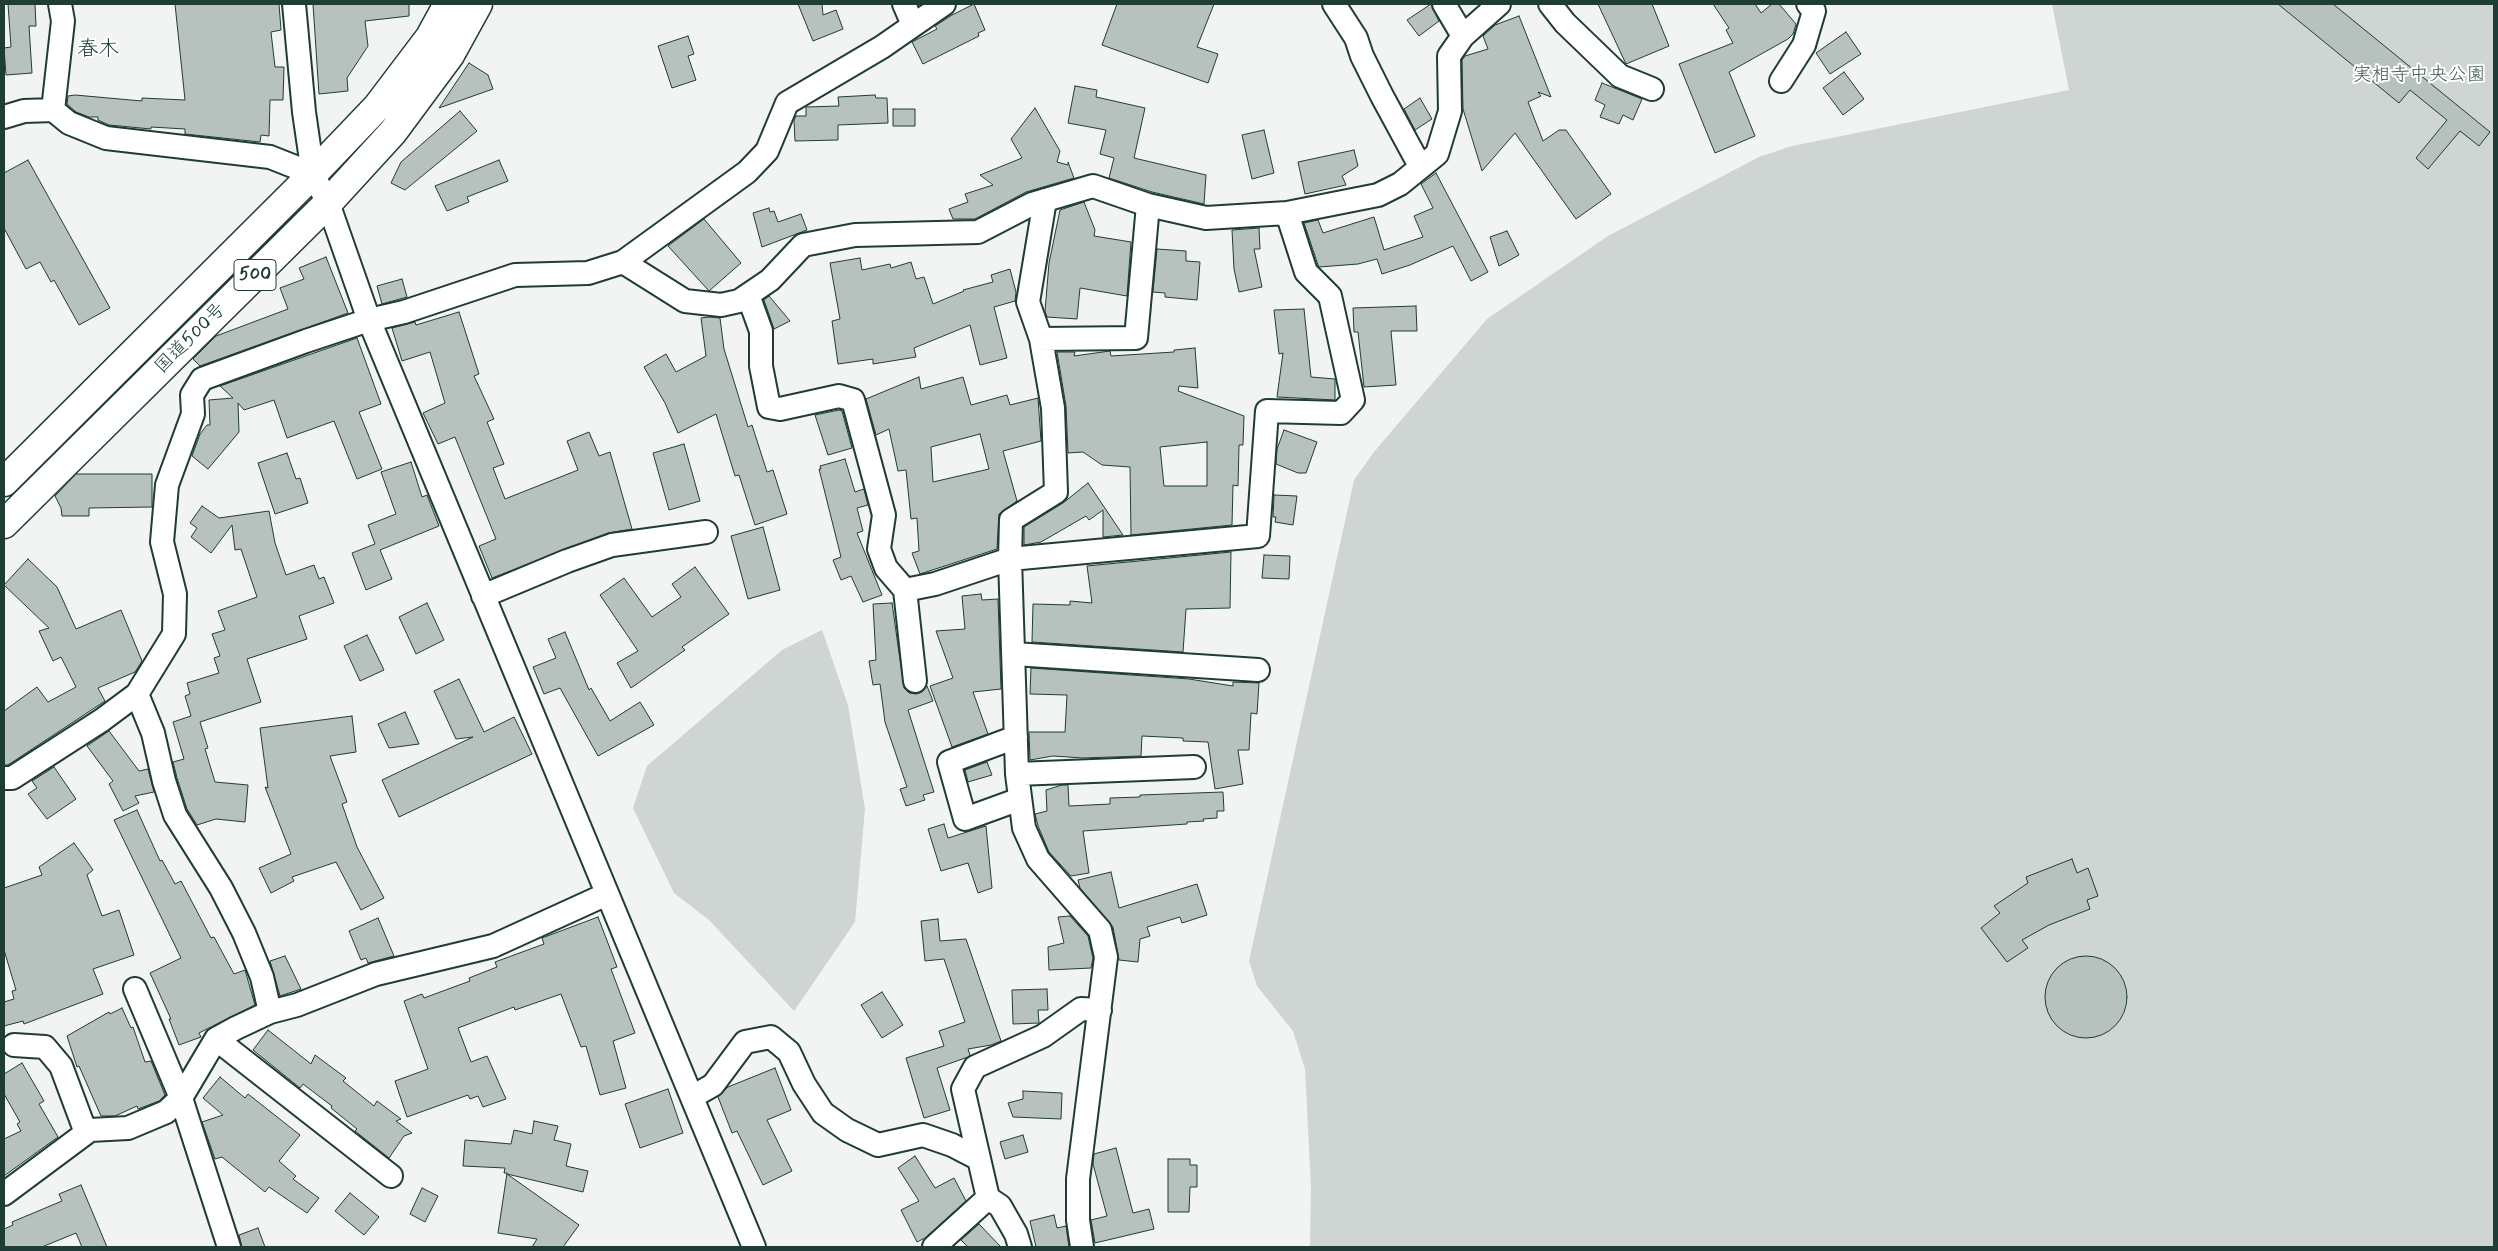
<!DOCTYPE html>
<meta charset="utf-8">
<style>
body{margin:0}
#map{position:relative;width:2498px;height:1251px;overflow:hidden;background:#f2f3f3;font-family:Mynerve,sans-serif}
canvas{display:block}
.frame{position:absolute;inset:0;border:5px solid #1f3d34;pointer-events:none}
</style>
<div id="map">
<canvas width="2498" height="1251"></canvas>
<div class="frame"></div>
</div>
<script>
const ctx = document.querySelector('canvas').getContext('2d');
ctx.lineJoin = 'round';
function fill(path, color) {
  ctx.fillStyle = color;
  ctx.fill(path, 'evenodd');
}
function poly(rows) {
  const path = new Path2D();
  for (const r of rows) {
    if (r.length === 3) {
      path.moveTo(r[0] + r[2], r[1]);
      path.arc(r[0], r[1], r[2], 0, 2 * Math.PI);
      continue;
    }
    path.moveTo(r[0], r[1]);
    for (let i = 2; i < r.length; i += 2) path.lineTo(r[i], r[i + 1]);
  }
  return path;
}
function strokePath(path, color, width, dash) {
  ctx.strokeStyle = color;
  ctx.lineWidth = width;
  ctx.lineCap = dash ? 'butt' : 'round';
  ctx.setLineDash(dash || []);
  ctx.stroke(path);
}
function drawText(font, color, halo, rows, align = 'center') {
  ctx.font = font + ' Mynerve,"Klee One",sans-serif';
  ctx.lineWidth = 4;
  ctx.setLineDash([]);
  ctx.textBaseline = 'middle';
  ctx.strokeStyle = halo;
  ctx.fillStyle = color;
  for (const [text, x, y, turn = 0] of rows) {
    ctx.save();
    ctx.translate(x, y);
    ctx.rotate((+turn || 0) * Math.PI / 180);
    ctx.textAlign = isNaN(turn) ? turn : align;
    if (halo) ctx.strokeText(text, 0, 0);
    ctx.fillText(text, 0, 0);
    ctx.restore();
  }
}
fill(poly([
 [2052,4,2494,4,2494,1247,1310,1247,1311,1187,1305,1069,1293,1031,1257,986,1249,961,1354,480,1374,452,1487,319,1608,236,1759,157,1792,146,2069,90],
 [822,630,848,705,865,809,855,922,794,1011,709,920,674,893,633,808,647,766,782,650]
]), '#ced5d3');
const building = poly([
 [8,4,35,4,36,26,29,26,32,73,6,75,4,48,11,47,8,4],
 [175,4,279,4,281,30,271,32,275,67,284,67,283,100,270,100,269,136,261,135,260,142,185,134,185,129,151,127,151,129,109,125,98,120,98,117,89,117,76,112,67,104,68,96,75,95,142,101,142,98,185,100,175,4],
 [313,4,409,4,409,16,365,21,368,46,347,78,348,91,319,94,313,4],
 [798,4,822,4,823,15,836,10,843,29,813,41,798,4],
 [974,4,985,30,978,33,979,36,923,64,912,42,937,29,935,26,952,15,974,4],
 [1117,4,1214,4,1197,47,1218,54,1208,83,1102,45,1117,4],
 [1431,4,1439,21,1419,36,1407,20,1431,4],
 [1598,4,1652,4,1669,46,1626,64,1598,4],
 [1713,4,1755,4,1761,13,1772,4,1779,4,1796,24,1793,34,1788,39,1729,72,1755,136,1715,153,1679,64,1733,43,1726,30,1729,28,1713,4],
 [2278,4,2333,4,2490,132,2479,146,2460,131,2428,169,2416,158,2447,120,2410,90,2399,103,2278,4],
 [1519,16,1551,97,1538,92,1541,96,1528,102,1543,141,1559,130,1566,130,1611,194,1576,219,1515,133,1482,171,1463,109,1462,60,1465,56,1488,49,1483,36,1495,25,1519,16],
 [1846,32,1861,54,1830,74,1816,53,1846,32],
 [688,36,694,54,688,56,696,80,672,88,658,46,688,36],
 [469,63,488,75,493,89,439,108,469,63],
 [1844,72,1864,99,1843,115,1823,88,1844,72],
 [1602,83,1642,99,1633,120,1623,115,1619,124,1600,117,1605,105,1595,100,1602,83],
 [1075,86,1097,90,1096,97,1145,108,1134,158,1206,175,1204,204,1152,192,1109,178,1114,158,1100,154,1106,130,1068,123,1075,86],
 [875,95,876,98,887,98,888,123,838,125,838,140,795,141,794,120,796,116,806,116,806,107,839,106,838,97,875,95],
 [1420,98,1432,119,1415,130,1404,109,1420,98],
 [1035,108,1060,151,1057,162,1068,165,1068,162,1074,178,1026,192,975,219,953,219,949,209,968,202,965,194,993,185,980,175,1022,158,1011,139,1035,108],
 [893,109,915,109,915,126,893,126,893,109],
 [460,111,477,131,405,190,391,183,401,162,460,111],
 [1264,130,1274,173,1252,179,1242,135,1264,130],
 [1354,150,1358,166,1342,176,1346,185,1305,194,1298,162,1354,150],
 [28,160,110,308,79,325,54,280,51,282,40,262,26,269,4,228,4,173,28,160],
 [499,160,508,181,467,197,469,202,447,211,435,186,499,160],
 [1436,173,1488,272,1471,281,1453,246,1410,265,1382,274,1377,259,1358,264,1319,267,1318,265,1304,223,1318,220,1323,233,1374,217,1384,250,1423,237,1414,216,1433,208,1421,184,1436,173],
 [1084,202,1095,230,1094,236,1131,242,1127,296,1080,288,1077,319,1047,317,1045,311,1049,263,1060,210,1084,202],
 [769,208,770,212,774,211,778,222,801,214,807,230,762,247,753,213,769,208],
 [704,219,741,263,709,291,668,246,704,219],
 [1259,228,1260,249,1254,249,1262,287,1239,292,1234,269,1232,230,1259,228],
 [1507,231,1519,255,1499,266,1490,237,1507,231],
 [1157,249,1186,251,1186,261,1200,262,1197,300,1165,297,1165,293,1153,292,1157,249],
 [326,257,348,313,200,366,193,359,216,336,288,309,280,288,304,279,299,268,326,257],
 [860,258,862,270,890,264,891,268,911,262,916,279,924,277,933,304,964,291,963,290,993,282,991,275,1010,269,1016,292,1015,301,994,307,1007,358,980,365,970,325,914,348,916,357,873,364,873,359,838,364,832,321,840,319,830,263,860,258],
 [402,279,407,297,382,304,377,286,402,279],
 [769,296,790,321,774,329,764,300,769,296],
 [1416,306,1417,331,1391,331,1396,385,1364,387,1358,332,1354,332,1353,308,1416,306],
 [1304,309,1311,377,1335,379,1335,400,1277,397,1283,353,1279,354,1274,310,1304,309],
 [459,312,479,374,474,376,494,419,487,422,504,464,493,468,505,499,578,470,567,441,589,432,599,456,610,452,632,529,608,533,492,578,479,546,496,539,471,477,455,437,438,444,423,413,445,403,430,352,402,361,392,328,415,322,416,325,459,312],
 [709,317,720,318,724,349,748,427,752,425,767,472,773,470,787,514,755,525,739,475,735,476,716,414,678,433,665,403,644,367,666,354,676,372,706,356,701,318,709,317],
 [357,338,381,404,359,412,382,469,357,479,334,421,287,438,274,400,244,410,238,403,239,432,208,469,192,456,200,434,207,425,210,425,209,400,233,398,220,386,357,338],
 [1195,348,1198,388,1179,386,1178,391,1244,416,1243,445,1239,445,1238,486,1233,485,1232,525,1131,535,1130,467,1102,465,1083,452,1068,453,1066,406,1057,352,1075,352,1074,356,1110,351,1111,356,1174,352,1174,350,1195,348],
 [1207,442,1207,486,1164,486,1160,447,1207,442],
 [919,377,921,389,963,377,971,405,1007,395,1010,405,1038,398,1041,441,1003,451,1017,501,999,514,997,549,920,574,912,553,919,551,917,518,911,519,906,470,898,471,889,429,876,435,866,399,919,377],
 [980,434,989,469,933,482,931,447,980,434],
 [839,410,842,411,852,448,828,455,815,415,839,410],
 [1284,430,1317,442,1306,473,1298,473,1276,464,1277,449,1284,430],
 [684,444,700,501,669,510,653,453,684,444],
 [287,453,296,479,300,478,308,503,275,514,258,463,287,453],
 [845,459,855,492,864,489,868,505,857,508,863,531,857,533,882,595,863,602,851,576,841,580,833,560,841,557,819,469,821,469,820,466,845,459],
 [411,462,422,497,427,495,439,526,380,550,392,579,366,590,352,553,375,544,368,525,396,514,381,472,411,462],
 [76,474,152,474,152,507,89,508,89,516,62,516,61,508,55,496,76,474],
 [1088,483,1123,535,1103,537,1103,510,1089,520,1086,516,1041,542,1024,545,1024,527,1063,503,1088,483],
 [1274,495,1297,496,1293,525,1275,522,1276,517,1273,517,1274,495],
 [202,506,219,518,269,511,275,543,286,575,314,565,319,579,324,577,334,603,299,616,307,639,247,659,261,702,200,722,208,748,205,749,215,782,248,785,245,822,216,819,197,825,187,809,177,778,173,762,184,759,173,722,191,716,185,696,190,694,187,683,219,673,214,658,220,656,212,634,225,630,218,611,257,597,241,549,235,550,232,525,211,553,191,537,197,528,190,523,202,506],
 [763,527,780,590,748,599,731,536,763,527],
 [1231,552,1230,608,1186,609,1183,652,1032,642,1033,604,1070,605,1070,601,1092,603,1087,566,1231,552],
 [1264,555,1290,556,1289,579,1262,578,1264,555],
 [28,559,57,587,76,629,121,610,142,661,135,672,98,688,105,701,8,765,4,765,4,711,37,687,48,702,76,687,61,657,53,661,39,631,49,628,4,585,28,559],
 [695,567,729,614,682,647,685,650,631,688,617,663,638,651,600,595,624,578,652,617,681,597,672,584,695,567],
 [981,594,982,600,998,599,1001,689,973,692,988,734,952,747,930,686,953,678,936,631,965,629,962,596,981,594],
 [427,603,444,640,416,654,399,617,427,603],
 [892,603,904,688,909,693,916,694,922,692,927,686,933,701,908,710,934,792,923,795,925,800,906,806,900,789,907,787,885,722,880,684,873,685,869,661,876,660,873,604,892,603],
 [565,632,589,690,591,688,610,721,640,702,654,725,598,756,560,688,544,694,533,667,556,658,548,639,565,632],
 [367,635,384,670,360,681,344,646,367,635],
 [1031,668,1189,679,1233,686,1233,682,1259,683,1257,714,1251,713,1249,750,1238,750,1243,784,1215,789,1208,742,1183,741,1183,738,1142,736,1141,756,1083,758,1053,756,1030,760,1029,732,1065,732,1067,695,1030,694,1031,668],
 [459,679,484,732,514,717,532,754,399,817,382,780,473,737,456,739,434,691,459,679],
 [405,712,419,744,389,748,378,724,405,712],
 [352,716,356,752,330,756,347,802,342,804,357,847,384,898,361,910,336,862,292,877,294,881,271,893,259,868,291,854,265,787,268,788,260,728,352,716],
 [109,731,139,771,148,769,154,792,135,796,139,803,123,811,109,784,113,781,87,746,109,731],
 [987,762,992,775,968,782,965,770,987,762],
 [54,767,76,799,47,819,28,794,37,788,32,781,54,767],
 [1062,785,1068,785,1069,806,1110,804,1110,798,1140,797,1140,795,1223,792,1224,811,1217,811,1217,818,1203,819,1204,821,1187,822,1187,824,1083,831,1089,873,1071,876,1049,852,1038,826,1035,814,1047,811,1046,790,1062,785],
 [137,810,160,861,162,860,175,884,181,881,211,938,214,937,234,974,245,970,255,1005,199,1033,201,1037,179,1045,169,1019,171,1019,150,973,181,958,114,820,137,810],
 [944,824,948,838,986,826,992,888,978,893,968,863,941,871,928,829,944,824],
 [74,843,93,870,87,875,102,916,119,910,134,955,93,969,103,994,24,1024,23,1021,4,1026,4,1002,14,999,12,991,16,990,4,950,4,888,42,875,39,867,74,843],
 [2072,859,2077,873,2088,868,2098,896,2087,900,2090,909,2049,925,2022,940,2028,948,2007,962,1981,928,2000,913,1994,906,2028,883,2026,877,2072,859],
 [1111,872,1119,908,1197,884,1207,915,1182,923,1180,917,1147,927,1150,936,1140,939,1138,962,1119,960,1113,927,1080,888,1078,880,1111,872],
 [1070,916,1088,936,1093,958,1091,968,1049,970,1048,947,1064,943,1058,917,1070,916],
 [598,917,617,967,611,969,635,1033,613,1041,626,1088,600,1095,586,1046,581,1047,561,994,515,1010,514,1007,458,1028,471,1062,487,1056,506,1099,483,1107,478,1096,470,1099,468,1095,407,1117,395,1081,428,1069,404,1001,422,994,424,998,470,981,469,978,497,967,495,962,544,944,542,938,598,917],
 [378,918,394,956,368,963,366,958,361,960,349,931,378,918],
 [938,919,940,941,966,939,1001,1041,991,1045,968,1049,970,1055,968,1057,937,1068,950,1110,924,1118,906,1058,944,1046,939,1031,965,1022,944,959,925,961,921,921,938,919],
 [285,956,301,989,280,996,270,961,285,956],
 [2086,997,41],
 [1047,989,1048,1010,1038,1010,1039,1023,1013,1024,1012,990,1047,989],
 [882,992,903,1025,882,1038,861,1005,882,992],
 [122,1008,131,1028,133,1027,145,1062,151,1061,165,1095,159,1101,138,1109,137,1106,115,1116,101,1116,79,1066,77,1067,67,1036,109,1012,110,1014,122,1008],
 [268,1030,311,1064,315,1055,346,1078,343,1081,374,1106,377,1101,401,1119,396,1121,412,1133,404,1136,389,1158,355,1131,357,1129,331,1108,332,1106,303,1084,300,1088,253,1050,268,1030],
 [22,1063,44,1101,39,1104,58,1137,4,1176,4,1139,21,1131,17,1124,20,1122,4,1094,4,1074,22,1063],
 [775,1068,791,1110,767,1120,792,1171,763,1185,737,1131,732,1133,718,1097,728,1087,775,1068],
 [220,1077,245,1098,248,1094,300,1135,279,1161,296,1176,293,1179,319,1198,307,1213,269,1187,265,1192,222,1157,215,1159,202,1122,223,1115,203,1098,220,1077],
 [668,1089,683,1133,640,1148,625,1104,668,1089],
 [1023,1091,1062,1093,1061,1119,1013,1117,1008,1103,1023,1099,1023,1091],
 [534,1121,558,1126,554,1140,571,1144,566,1166,588,1171,583,1192,507,1174,579,1225,563,1247,532,1247,537,1239,498,1233,507,1173,504,1173,505,1168,463,1166,465,1140,511,1144,514,1130,532,1134,534,1121],
 [1023,1135,1028,1152,1005,1159,1000,1142,1023,1135],
 [1116,1148,1133,1213,1149,1209,1154,1229,1095,1243,1091,1220,1107,1216,1093,1164,1094,1154,1116,1148],
 [915,1156,935,1188,954,1178,966,1201,925,1238,917,1242,901,1210,919,1201,898,1168,915,1156],
 [1168,1159,1190,1159,1190,1165,1197,1165,1197,1187,1190,1187,1189,1212,1168,1212,1168,1159],
 [81,1185,107,1247,82,1247,76,1233,42,1247,4,1247,4,1229,13,1225,12,1222,62,1201,59,1194,81,1185],
 [422,1188,438,1196,425,1222,410,1214,422,1188],
 [350,1193,379,1217,364,1235,335,1211,350,1193],
 [1054,1215,1057,1228,1066,1226,1069,1247,1036,1247,1030,1221,1054,1215],
 [979,1224,1001,1247,968,1247,961,1240,979,1224],
 [258,1228,265,1247,242,1247,239,1235,258,1228]
]);
fill(building, '#b7c1bd');
strokePath(building, '#1f3d34', 1);
const minor = poly([
 [294,4,304,112,313,174,328,203,369,320,754,1247],
 [904,4,913,25],
 [1334,4,1356,38,1362,56,1382,96,1420,166],
 [1444,4,1463,36],
 [1550,4,1565,23,1620,76,1652,89],
 [1781,81,1804,45,1814,11,1808,4],
 [53,110,63,21,60,4],
 [4,117,24,111,53,110,69,123,106,138,270,157,313,174],
 [1045,200,1028,302,1041,339,1053,408,1056,492,1011,520,1010,559,1017,774,1024,828,1038,859,1100,930,1106,957,1078,1179,1078,1220,1082,1247],
 [623,262,747,172,767,151,787,103,882,47,944,4],
 [748,295,761,331,761,366,769,407,780,409,839,396,853,400,884,515,879,549,886,568,905,590,935,584,1010,559,1258,536,1267,411,1341,413,1353,400,1330,296,1306,272,1287,213],
 [1041,339,1136,338,1148,205],
 [905,590,915,681],
 [483,596,567,561,612,545,706,532],
 [1014,654,1258,670],
 [1016,737,949,762,965,819,1020,799],
 [1017,774,1194,767],
 [4,778,12,778,102,720,137,694],
 [135,989,181,1098,229,1247],
 [270,1012,262,977,244,933,221,888,175,815,164,781,153,733,137,694,174,634,175,594,162,542,167,485,193,414,192,395,202,379,306,341,369,320,404,312,515,275,588,273,623,262,685,301,721,305,739,301,770,280,803,245,855,235,978,232,1032,204,1093,186,1148,205,1206,218,1287,213,1378,195,1400,184,1437,154,1450,111,1449,56,1463,36,1499,4],
 [216,1039,391,1176],
 [14,1045,45,1047,61,1066,86,1133],
 [692,1097,713,1085,745,1042,771,1037,789,1052,804,1084,823,1113,847,1130,878,1145,923,1135,952,1145,979,1159],
 [4,1194,90,1130,128,1128,166,1112,181,1098,216,1039,236,1028,270,1012,297,1005,376,974,493,946,607,894],
 [934,1247,988,1198],
 [1020,1247,1016,1234,1000,1206,988,1198,963,1089,975,1067,1043,1036,1081,1009,1100,1010]
]);
const highway = poly([
 [4,482,313,174,377,107,430,37,448,4],
 [4,524,328,203,393,132,450,55,478,4]
]);
strokePath(minor, '#1f3d34', 26);
strokePath(highway, '#1f3d34', 31);
strokePath(minor, '#fff', 22);
strokePath(highway, '#fff', 28);
for (const [x, y, w] of [
 [255,275,42]
]) {
  const box = new Path2D();
  box.roundRect(x - w / 2, y - 15.5, w, 31, 4);
  ctx.fillStyle = '#fff';
  ctx.fill(box);
  strokePath(box, '#1f3d34', 1);
}
drawText('bold 18px', '#1f3d34', null, [
 ["500",255,275]
]);
drawText('19px', '#425b54', '#fff', [
 ["実相寺中央公園",2419,76]
]);
drawText('19px', '#1f3d34', '#fff', [
 ["国道500号",191,339,-45]
]);
drawText('21px', '#1f3d34', '#fff', [
 ["春木",98,51]
]);
</script>
